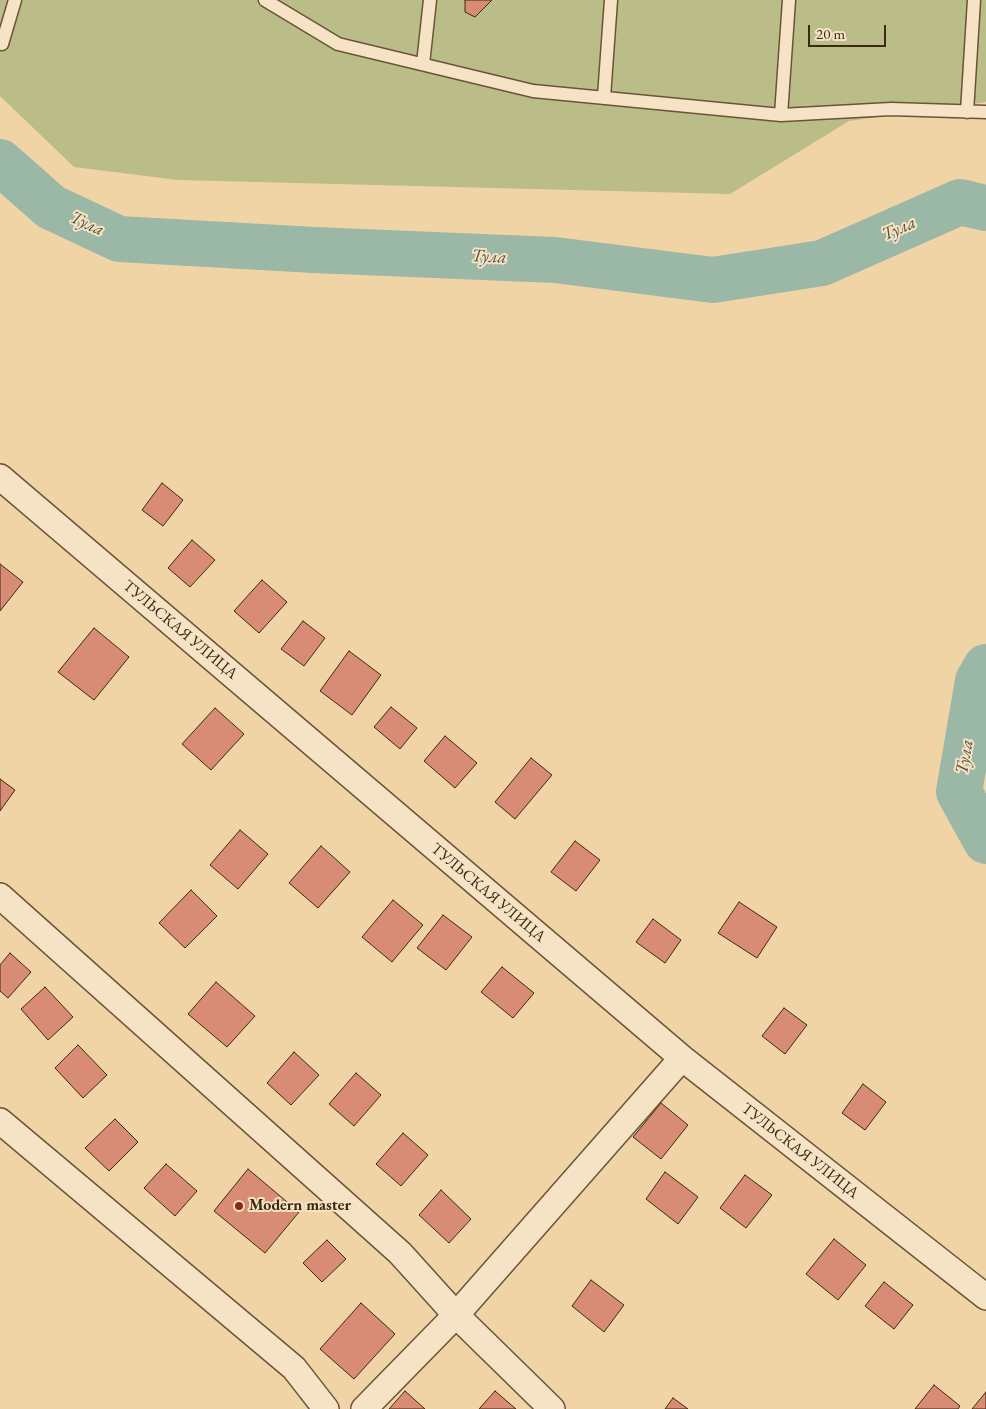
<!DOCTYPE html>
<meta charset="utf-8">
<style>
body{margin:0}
#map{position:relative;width:986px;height:1409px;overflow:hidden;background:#f1d4a6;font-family:"EB Garamond",serif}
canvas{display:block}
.scale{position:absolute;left:808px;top:25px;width:78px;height:22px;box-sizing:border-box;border:2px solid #3c2912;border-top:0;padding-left:6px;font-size:15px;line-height:18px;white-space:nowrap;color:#3c2912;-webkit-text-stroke:4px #f6e3c5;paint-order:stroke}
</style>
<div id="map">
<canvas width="986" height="1409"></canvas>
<div class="scale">20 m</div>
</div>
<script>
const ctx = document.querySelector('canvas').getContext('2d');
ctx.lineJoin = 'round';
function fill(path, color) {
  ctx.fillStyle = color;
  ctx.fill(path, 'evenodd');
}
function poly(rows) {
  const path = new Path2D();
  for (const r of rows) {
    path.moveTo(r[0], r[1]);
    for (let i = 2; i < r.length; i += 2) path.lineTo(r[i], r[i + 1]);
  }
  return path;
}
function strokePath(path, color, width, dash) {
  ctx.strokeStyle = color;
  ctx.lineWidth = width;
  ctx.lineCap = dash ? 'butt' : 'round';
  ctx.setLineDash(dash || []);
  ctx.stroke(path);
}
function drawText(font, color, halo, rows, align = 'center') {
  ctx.font = font + ' "EB Garamond",serif';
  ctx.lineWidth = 4;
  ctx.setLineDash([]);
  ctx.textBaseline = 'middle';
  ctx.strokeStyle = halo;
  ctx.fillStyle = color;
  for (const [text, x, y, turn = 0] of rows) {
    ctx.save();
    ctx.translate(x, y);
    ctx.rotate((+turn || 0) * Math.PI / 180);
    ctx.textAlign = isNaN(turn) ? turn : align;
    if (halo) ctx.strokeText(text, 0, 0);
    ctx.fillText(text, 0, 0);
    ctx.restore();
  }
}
fill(poly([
 [0,0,986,0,986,102,849,121,730,194,178,180,74,167,0,96]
]), '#babd87');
strokePath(poly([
 [0,162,51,207,119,239,314,250,555,260,713,280,822,263,960,202,986,208],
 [986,667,978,681,959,792,986,841]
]), '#9bb8a6', 46);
const building = poly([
 [465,0,492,0,475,17,465,12,465,0],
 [162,483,183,500,163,526,142,510,162,483],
 [192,540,215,560,190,587,168,568,192,540],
 [0,564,23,582,0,611,0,564],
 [262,580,287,602,259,633,234,611,262,580],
 [303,621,325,638,304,666,281,649,303,621],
 [94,628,129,657,94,700,58,672,94,628],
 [349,651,381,675,352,715,320,691,349,651],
 [391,707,417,728,400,749,374,727,391,707],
 [215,708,244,734,211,770,182,744,215,708],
 [445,736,477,763,455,788,424,761,445,736],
 [531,758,552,775,515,819,495,802,531,758],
 [0,779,15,790,0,811,0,779],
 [240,830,268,854,238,889,210,865,240,830],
 [575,841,600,860,576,891,551,872,575,841],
 [321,846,350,872,318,908,289,883,321,846],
 [191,890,217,916,185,948,159,923,191,890],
 [393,900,423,925,392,962,362,937,393,900],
 [739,902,777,927,757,958,718,933,739,902],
 [443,915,472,937,446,970,417,948,443,915],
 [653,919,681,940,665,963,636,942,653,919],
 [10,953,31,972,8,998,0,991,0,965,10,953],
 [502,967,534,993,513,1018,481,992,502,967],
 [216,982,255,1016,227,1047,188,1014,216,982],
 [45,987,73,1017,48,1040,21,1009,45,987],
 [784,1008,807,1025,785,1054,762,1036,784,1008],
 [78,1045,107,1075,83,1098,55,1068,78,1045],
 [294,1052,319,1075,291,1105,267,1083,294,1052],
 [356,1073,381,1095,354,1126,329,1104,356,1073],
 [863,1084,886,1102,865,1130,842,1113,863,1084],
 [661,1103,688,1125,661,1159,633,1137,661,1103],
 [115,1119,138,1142,109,1171,85,1148,115,1119],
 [403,1133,428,1155,401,1186,376,1164,403,1133],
 [166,1164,197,1191,175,1216,144,1188,166,1164],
 [248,1169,299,1212,265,1253,214,1211,248,1169],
 [665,1172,698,1197,678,1224,646,1199,665,1172],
 [745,1175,772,1195,746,1228,720,1208,745,1175],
 [441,1190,471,1219,449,1243,419,1215,441,1190],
 [834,1239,866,1265,838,1300,806,1274,834,1239],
 [327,1240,346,1259,322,1282,303,1263,327,1240],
 [591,1280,624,1305,604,1332,572,1306,591,1280],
 [884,1282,913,1305,894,1329,865,1306,884,1282],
 [361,1303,395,1334,354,1379,320,1349,361,1303],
 [934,1385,960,1406,958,1409,915,1409,934,1385],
 [405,1391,425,1409,389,1409,405,1391],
 [495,1391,516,1409,479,1409,495,1391],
 [986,1392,986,1409,972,1409,986,1392],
 [673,1398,688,1409,665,1409,673,1398]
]);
fill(building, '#d88c75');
strokePath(building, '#3c2912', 1);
const lane = poly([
 [265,0,338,44,533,91,781,115,891,109,986,112],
 [2,44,15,0],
 [423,64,430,0],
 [604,97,611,0],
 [967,112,974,0],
 [781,115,789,0]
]);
const street = poly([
 [0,477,682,1058,986,1297],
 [0,896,400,1253,456,1315,552,1409],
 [0,1121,294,1368,326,1409],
 [364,1409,456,1315,682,1058]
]);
strokePath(lane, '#695437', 15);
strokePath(street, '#695437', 28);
strokePath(lane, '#f6e3c5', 12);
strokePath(street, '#f6e3c5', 25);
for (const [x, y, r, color] of [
 [239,1206,5,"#8f2418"]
]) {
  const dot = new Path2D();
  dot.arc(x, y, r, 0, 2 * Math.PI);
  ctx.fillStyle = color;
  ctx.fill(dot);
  strokePath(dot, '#f6e3c5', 2);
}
drawText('16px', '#3c2912', '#f6e3c5', [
 ["ТУЛЬСКАЯ УЛИЦА",180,630,40],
 ["ТУЛЬСКАЯ УЛИЦА",488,893,40],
 ["ТУЛЬСКАЯ УЛИЦА",800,1151,38]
]);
drawText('bold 16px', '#3c2912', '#f6e3c5', [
 ["Modern master",249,1206]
], 'left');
drawText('italic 18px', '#544d37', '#f6e3c5', [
 ["Тула",87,224,25],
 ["Тула",899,229,-24],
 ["Тула",489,257,3],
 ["Тула",965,757,-80]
]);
</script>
